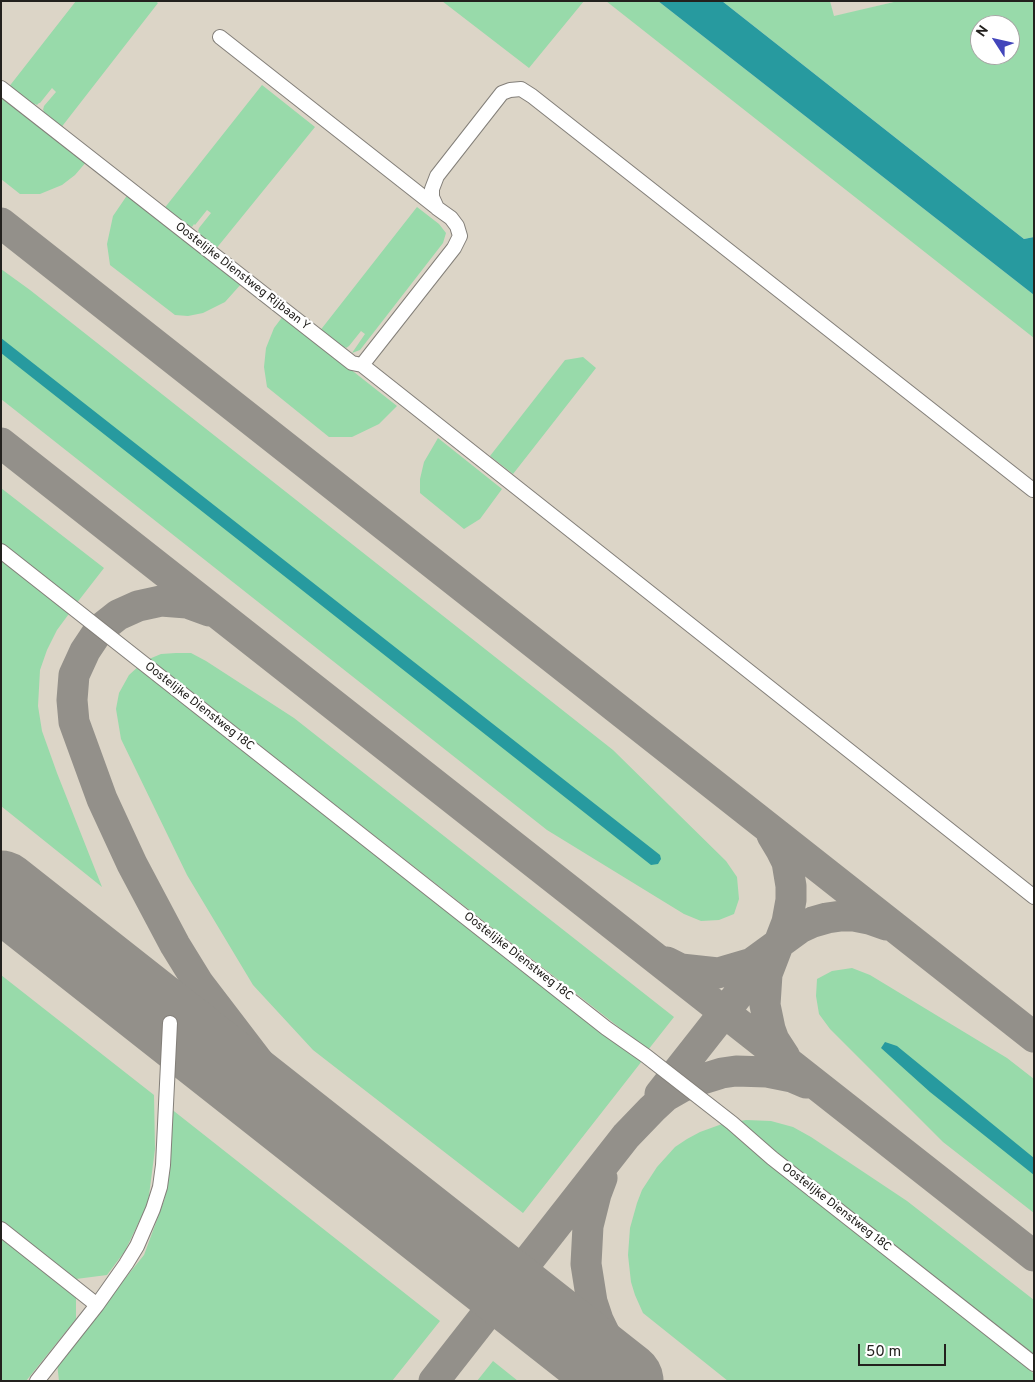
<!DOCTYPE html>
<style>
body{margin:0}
#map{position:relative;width:1035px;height:1382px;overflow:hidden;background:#e5e2da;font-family:Overpass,sans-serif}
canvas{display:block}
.frame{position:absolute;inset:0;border:2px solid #23211e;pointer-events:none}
.north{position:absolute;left:970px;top:15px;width:50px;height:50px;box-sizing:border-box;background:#fff;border:1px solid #a7a6a5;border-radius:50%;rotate:305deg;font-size:14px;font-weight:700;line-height:20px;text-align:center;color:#23211e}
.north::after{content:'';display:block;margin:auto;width:18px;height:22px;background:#4346bb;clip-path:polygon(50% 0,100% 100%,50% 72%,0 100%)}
.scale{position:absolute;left:858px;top:1344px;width:88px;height:22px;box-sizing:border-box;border:2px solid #23211e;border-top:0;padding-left:6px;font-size:15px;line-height:18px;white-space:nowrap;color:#23211e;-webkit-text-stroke:4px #fff;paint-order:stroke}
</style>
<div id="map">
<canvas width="1035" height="1382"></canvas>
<div class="frame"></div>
<div class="north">N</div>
<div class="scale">50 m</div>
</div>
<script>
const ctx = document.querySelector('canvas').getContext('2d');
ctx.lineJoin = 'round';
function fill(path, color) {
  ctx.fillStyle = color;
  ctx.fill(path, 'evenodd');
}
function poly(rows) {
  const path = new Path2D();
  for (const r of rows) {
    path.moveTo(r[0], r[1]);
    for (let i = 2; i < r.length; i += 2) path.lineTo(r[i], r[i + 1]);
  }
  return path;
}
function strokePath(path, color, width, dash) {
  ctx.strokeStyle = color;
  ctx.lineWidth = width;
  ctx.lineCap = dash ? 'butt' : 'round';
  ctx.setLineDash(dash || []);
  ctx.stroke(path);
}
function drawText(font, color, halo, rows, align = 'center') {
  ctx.font = font + ' Overpass,sans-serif';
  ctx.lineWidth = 4.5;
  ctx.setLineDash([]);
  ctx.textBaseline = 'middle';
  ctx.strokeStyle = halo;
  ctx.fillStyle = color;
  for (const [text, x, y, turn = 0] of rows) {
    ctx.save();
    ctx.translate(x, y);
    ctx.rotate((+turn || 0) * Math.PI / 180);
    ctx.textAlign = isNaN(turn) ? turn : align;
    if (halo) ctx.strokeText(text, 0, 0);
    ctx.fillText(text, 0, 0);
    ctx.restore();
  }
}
fill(poly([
 [1,1,658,1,1034,295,1034,1381,1,1381],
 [830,1,898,1,833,17]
]), '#dcd5c7');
fill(poly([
 [76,1,155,1,158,3,60,129,42,114,44,111,43,110,44,106,56,92,52,88,40,103,39,103,37,105,35,104,33,107,8,88],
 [442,1,584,1,529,68],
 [606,1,658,1,1034,295,1034,338],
 [722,1,830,1,834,16,898,1,1034,1,1034,237,1024,239],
 [980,25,1010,25,1010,55,980,55],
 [262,85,315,127,215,250,197,235,199,232,198,231,199,228,211,213,207,210,195,225,194,224,192,227,190,226,188,229,163,210],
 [1,94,87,161,75,175,62,185,40,194,20,194,1,179],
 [128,194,242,283,225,302,203,313,188,316,175,315,110,265,107,244,113,216],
 [417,207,439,224,446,233,443,243,360,350,352,353,365,334,361,331,349,346,346,348,345,347,342,350,319,332],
 [1,269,30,290,613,750,726,861,737,877,739,899,734,914,719,920,701,921,684,914,547,830,1,399],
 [283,316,397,406,379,424,352,437,329,437,267,387,264,367,266,348,274,328],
 [583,357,596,368,513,474,490,456,565,360],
 [438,438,502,489,480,519,464,529,420,493,420,479,424,462],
 [1,488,104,568,76,604,1,545],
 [1,556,71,611,57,630,47,650,40,670,38,706,42,731,57,773,102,887,1,806],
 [176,653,191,653,206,661,294,718,674,1017,648,1050,149,659,161,654],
 [140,665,642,1061,523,1213,313,1050,253,985,187,875,121,739,116,709,119,693,129,675],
 [852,968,870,975,1007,1058,1034,1079,1034,1213,943,1142,830,1029,819,1014,816,996,817,979,832,971],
 [1,975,154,1095,155,1149,148,1203,125,1251,107,1275,76,1279,1,1221],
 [170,1108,440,1321,392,1381,59,1381,57,1363,144,1255,165,1198],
 [746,1120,771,1121,793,1127,811,1137,907,1201,1034,1300,1034,1358,734,1122],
 [722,1124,1026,1366,1034,1374,1034,1381,728,1381,643,1313,635,1295,631,1282,628,1255,630,1228,637,1203,642,1190,657,1167,675,1147,687,1139,700,1132],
 [1,1233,76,1291,76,1319,26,1381,1,1381],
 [493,1361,518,1381,477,1381]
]), '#98daaa');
fill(poly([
 [658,1,722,1,1024,239,1034,237,1034,295],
 [1,338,660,855,661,859,658,864,651,865,1,353],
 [885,1042,897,1046,1034,1158,1034,1175,930,1092,881,1048]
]), '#279a9f');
strokePath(poly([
 [1,223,1034,1037],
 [1,443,1034,1256],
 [209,611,187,603,161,601,138,606,118,615,99,630,85,651,74,675,72,700,74,722,102,799,132,864,175,945,199,984,267,1073,310,1121,402,1206],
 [772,835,781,850,787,862,791,886,791,900,787,922,767,974,765,1005,770,1029,774,1040,785,1057],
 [667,962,681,969,718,973,752,963,800,928,813,922,827,918,841,916,854,916,869,919,886,925],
 [660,1094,778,944],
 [602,1178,596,1194,588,1226,586,1264,592,1302,598,1320,616,1357,634,1381],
 [434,1381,626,1136,652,1109,666,1096,680,1088,693,1082,722,1073,736,1071,767,1072,792,1077,806,1083]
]), '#93908a', 31);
strokePath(poly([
 [1,890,624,1381]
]), '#93908a', 79);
const minor = poly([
 [220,37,436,207],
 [1,88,352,363,362,365,1034,897],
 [362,365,454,248,460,236,457,226,451,218,437,208,432,197,432,189,437,176,502,93,510,90,521,89,532,96,1033,490],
 [1,551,606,1028,646,1056,732,1123,772,1158,1034,1364],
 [1,1229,97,1305,126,1264,137,1246,153,1209,160,1187,163,1165,170,1023],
 [37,1381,97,1305]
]);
strokePath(minor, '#837f79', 16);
strokePath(minor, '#fff', 14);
drawText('12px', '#23211e', '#fff', [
 ["Oostelijke Dienstweg Rijbaan Y",242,277,38],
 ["Oostelijke Dienstweg 18C",199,707,38],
 ["Oostelijke Dienstweg 18C",518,957,38],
 ["Oostelijke Dienstweg 18C",836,1208,38]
]);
</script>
